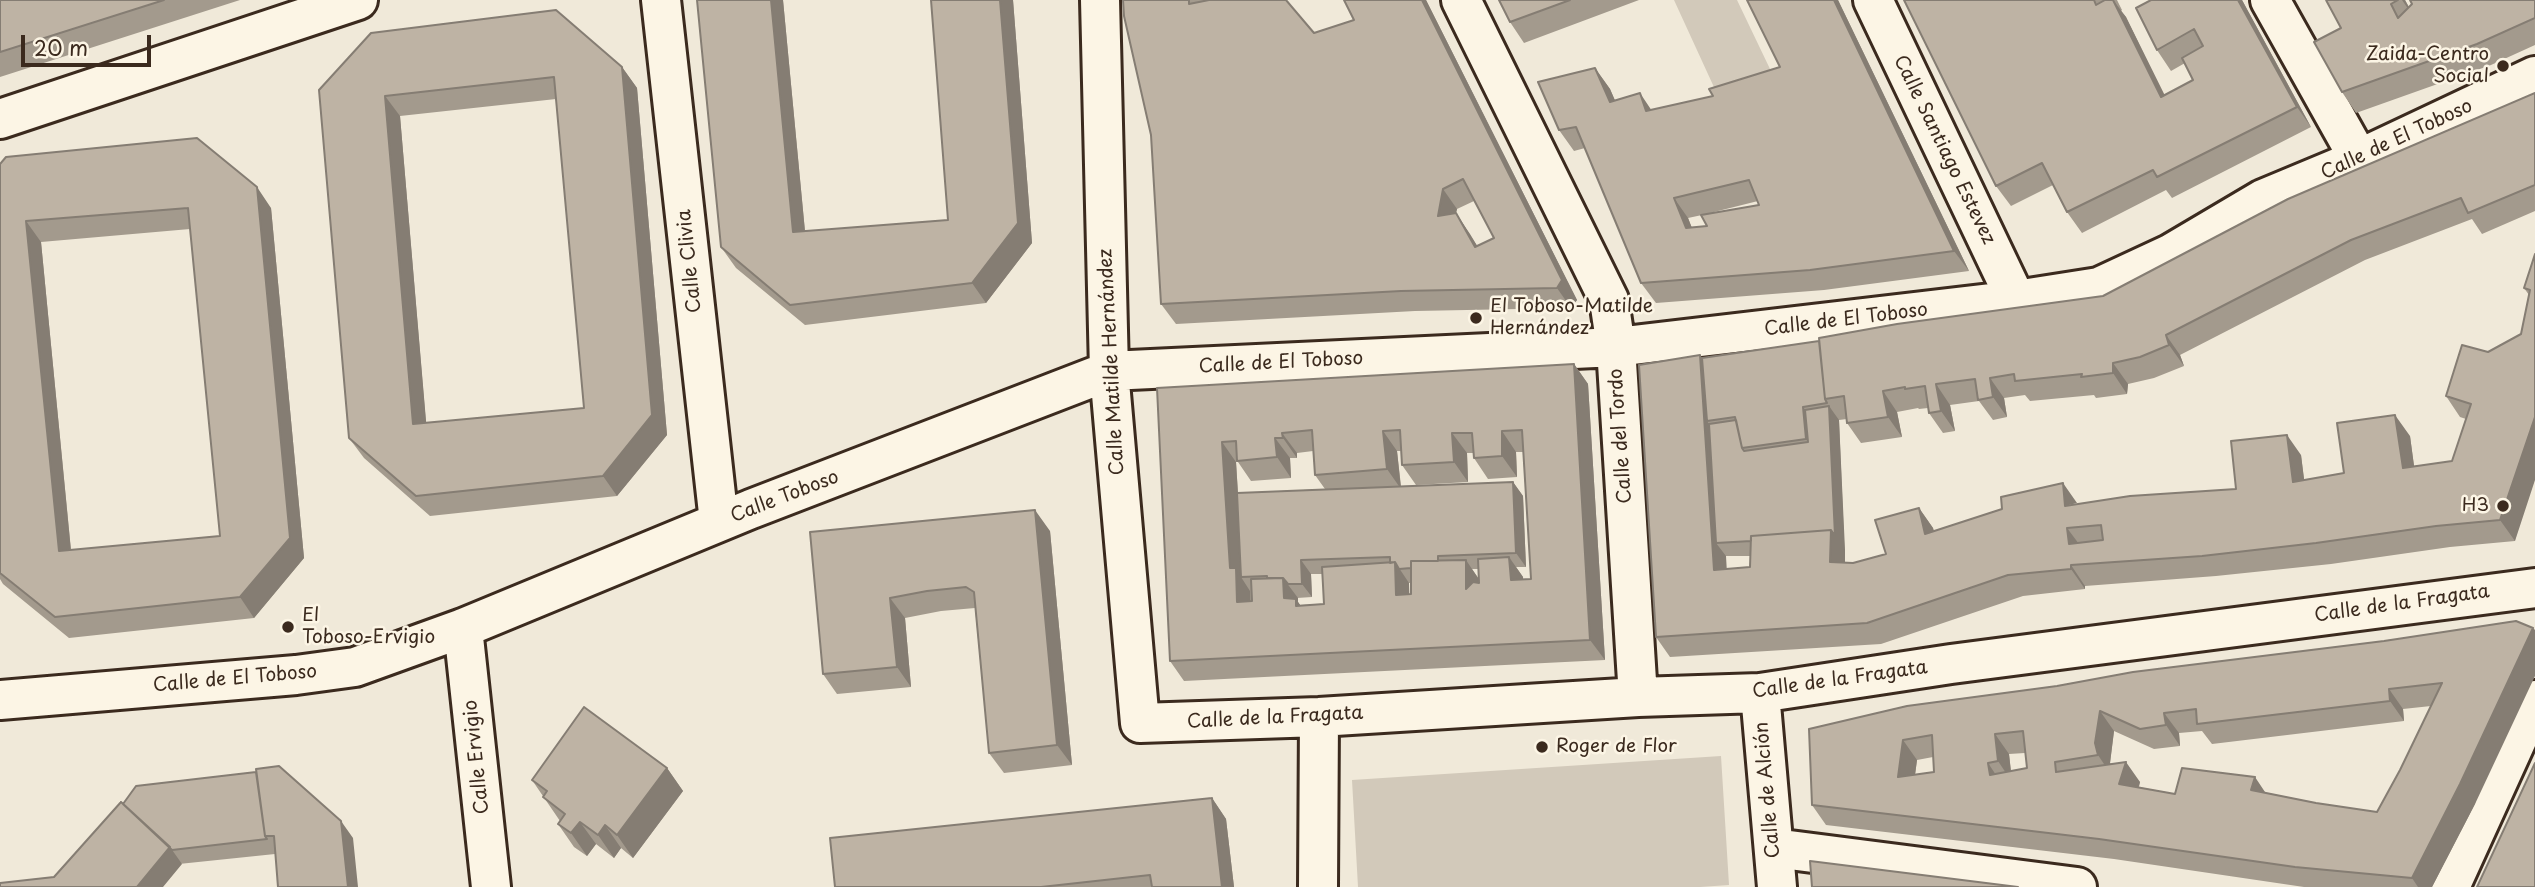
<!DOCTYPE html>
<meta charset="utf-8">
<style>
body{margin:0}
#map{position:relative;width:2535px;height:887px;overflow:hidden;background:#f0e9d9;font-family:"Playpen Sans",sans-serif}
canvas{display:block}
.scale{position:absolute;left:21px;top:35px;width:130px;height:32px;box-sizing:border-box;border:4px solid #3b2a1e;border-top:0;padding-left:9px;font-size:21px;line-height:24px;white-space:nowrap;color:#3b2a1e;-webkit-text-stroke:5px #fcf5e5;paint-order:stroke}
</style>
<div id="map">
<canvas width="2535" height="887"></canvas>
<div class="scale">20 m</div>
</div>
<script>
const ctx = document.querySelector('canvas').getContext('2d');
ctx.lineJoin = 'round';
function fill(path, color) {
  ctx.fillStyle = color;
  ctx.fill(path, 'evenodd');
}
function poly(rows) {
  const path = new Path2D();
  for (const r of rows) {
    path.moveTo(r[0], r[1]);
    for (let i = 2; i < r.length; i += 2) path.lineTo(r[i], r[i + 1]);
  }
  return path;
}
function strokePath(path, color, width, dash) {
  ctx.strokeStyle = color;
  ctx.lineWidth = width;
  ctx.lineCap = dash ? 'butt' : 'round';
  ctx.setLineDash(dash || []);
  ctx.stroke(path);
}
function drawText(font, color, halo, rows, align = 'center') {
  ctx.font = font + ' "Playpen Sans",sans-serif';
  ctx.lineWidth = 5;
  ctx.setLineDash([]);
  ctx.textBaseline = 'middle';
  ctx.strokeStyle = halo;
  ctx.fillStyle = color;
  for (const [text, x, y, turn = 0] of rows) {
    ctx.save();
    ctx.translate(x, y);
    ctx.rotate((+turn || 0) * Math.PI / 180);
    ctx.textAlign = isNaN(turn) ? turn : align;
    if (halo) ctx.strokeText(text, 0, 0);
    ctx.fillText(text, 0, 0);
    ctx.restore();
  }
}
fill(poly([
 [1674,0,1737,0,1781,92,1724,109],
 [1721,756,1729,885,1700,887,1358,887,1352,780]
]), '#d2c9ba');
const minor = poly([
 [661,0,719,522],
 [1100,0,1109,371,1140,723,1319,717,1638,697,1760,693,1951,664,2535,588],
 [1461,0,1609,300,1616,347,1638,697],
 [1873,0,2016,300],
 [2270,0,2359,159],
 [0,119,358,0],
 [463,628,491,887],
 [1760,693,1777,887],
 [0,700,296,675,355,667,463,628,751,509,1109,371,1616,347,2016,300,2099,287,2170,254,2263,199,2359,159,2535,76],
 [1774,848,2077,887],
 [1318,887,1319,717],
 [2450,887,2535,700]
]);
strokePath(minor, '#3b2a1e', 44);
strokePath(minor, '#fcf5e5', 38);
fill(poly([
 [0,0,240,0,0,77],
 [697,0,783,0,805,231,948,220,931,0,1013,0,1032,243,986,303,805,325,736,268,721,247],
 [1123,0,1286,0,1314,33,1354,20,1344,0,1426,0,1577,300,1571,308,1415,311,1176,324,1161,304,1151,135],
 [1474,201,1494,238,1477,246,1456,213,1457,209],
 [1499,0,1639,0,1524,43,1510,22],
 [1747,0,1838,0,1969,271,1824,290,1656,303,1641,283,1585,148,1574,151,1559,130,1595,68,1610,89,1615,101,1652,110,1713,96,1780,67],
 [1758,201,1759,205,1710,213],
 [1702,215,1707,226,1692,228,1688,218],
 [1904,0,2117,0,2122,10,2121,11,2126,17,2164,96,2193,80,2185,63,2171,71,2157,50,2242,0,2311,127,2172,198,2166,190,2082,233,2067,212,2053,185,2011,206,1996,186],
 [2326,0,2405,0,2409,7,2535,0,2535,45,2491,65,2356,113,2342,92,2341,28],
 [622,67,637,88,667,435,617,496,430,516,364,458,349,438,319,90],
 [556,99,584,408,426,423,400,116],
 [2535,93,2535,211,2482,234,2472,219,2365,260,2180,355,2184,366,2154,378,2128,384,2127,394,2096,398,2094,395,2030,401,2025,395,2004,398,2007,417,1993,420,1979,401,1950,405,1955,431,1943,433,1929,413,1928,408,1919,409,1918,408,1897,412,1902,437,1861,443,1847,423,1847,419,1839,420,1845,563,1853,563,1886,554,1919,508,1933,528,1934,531,2077,504,2236,489,2301,455,2304,480,2344,473,2410,436,2414,466,2452,461,2466,419,2460,417,2446,396,2488,352,2521,334,2529,295,2524,288,2535,254,2515,541,2450,547,2331,564,2216,576,2085,586,2085,589,2023,596,1881,644,1670,657,1656,637,1700,355,1702,358,1819,341,2103,296],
 [1726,556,1750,556,1750,567,1726,569],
 [0,164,271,208,304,558,254,618,69,638,3,584,0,579],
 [190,229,220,536,71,550,41,242],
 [1574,364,1588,384,1605,660,1184,681,1170,661,1157,388],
 [1313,451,1315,475,1325,489,1238,493,1236,462,1238,462,1251,481,1291,478,1290,458,1297,458,1297,453],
 [1397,451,1401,451,1402,465,1416,485,1468,482,1467,453,1473,453,1474,458,1488,479,1517,477,1516,452,1523,452,1531,579,1523,579,1523,577,1516,567,1526,567,1523,496,1513,482,1401,486],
 [1472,569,1479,569,1479,579],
 [1311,574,1323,574,1324,604,1300,605,1298,602,1297,598,1312,597],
 [1409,583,1411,583,1411,594,1409,594],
 [1050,531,1072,765,1004,773,989,753,975,608,941,611,905,618,911,687,837,694,823,674,810,532],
 [2516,621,2475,804,2432,887,2304,887,2114,859,1826,825,1812,805,1809,729],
 [2431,706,2400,770,2377,812,2316,803,2266,793,2175,794,2139,787,2140,782,2110,763,2114,731,2154,749,2180,746,2179,733,2202,731,2212,744,2404,721,2403,709],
 [2025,753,2027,768,2011,771,2009,754],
 [1933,757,1934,772,1915,775,1917,760],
 [667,768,683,791,633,858,621,848,614,858,596,844,587,856,574,847,558,824,560,821,532,780],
 [1212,798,1226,819,1234,887,835,887],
 [123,804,353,838,275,854,54,877]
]), '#a39a8d');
fill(poly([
 [771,0,783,0,807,253,793,232],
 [1000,0,1013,0,1032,243,986,303,972,283],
 [1422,0,1426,0,1577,300,1571,308,1557,288],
 [1834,0,1838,0,1969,271,1954,251],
 [2113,0,2126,17,2176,118,2161,97],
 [2238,0,2242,0,2311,127,2297,107],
 [2402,0,2405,0,2415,19],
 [622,67,637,88,667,435,617,496,603,476],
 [1595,68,1610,89,1625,123,1610,102],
 [1640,93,1654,114,1646,111],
 [385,96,400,116,428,444,413,424],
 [257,187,271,208,304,558,254,618,240,597],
 [1443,189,1457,209,1456,213,1470,234,1490,267,1475,247,1438,216],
 [1674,198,1688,218,1700,249,1686,228],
 [26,221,41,242,73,572,59,551],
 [2166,335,2180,355,2184,366,2169,345],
 [1700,355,1714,375,1707,421,1718,437,1716,543,1726,556,1728,591,1714,570],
 [2113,363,2128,384,2127,394,2113,373],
 [1574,364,1588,384,1605,660,1590,640],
 [1990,378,2004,398,2007,417,1993,397],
 [1936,384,1950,405,1955,431,1941,411],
 [1883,391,1897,412,1902,437,1888,417],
 [1829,406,1839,420,1845,550,1845,583,1830,562],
 [1803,407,1815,424,1818,456,1806,439],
 [2395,415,2410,436,2417,488,2403,468],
 [2535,417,2535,480,2515,541,2500,520],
 [1383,431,1397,451,1401,489,1387,469],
 [1502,431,1516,452,1517,477,1502,456],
 [1282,433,1297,453,1297,458,1283,438],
 [1452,433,1467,453,1468,482,1454,462],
 [2287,435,2301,455,2307,502,2293,482],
 [1275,438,1290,458,1291,478,1277,457],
 [1222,442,1236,462,1243,577,1241,577,1250,591,1251,623,1237,602,1230,568],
 [1513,482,1523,496,1526,567,1516,553],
 [2063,483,2077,503,2065,506],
 [1919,508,1933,528,1939,555,1925,534],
 [1035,510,1050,531,1072,765,1057,745],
 [2067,528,2082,548,2069,544],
 [1509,557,1523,577,1525,600,1511,580],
 [1301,560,1311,574,1312,597,1302,584],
 [1466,560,1480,581,1480,609,1466,589],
 [1395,562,1409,583,1410,615,1396,595],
 [2071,565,2085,586,2085,589,2071,569],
 [1283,578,1298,598,1298,602,1310,619,1284,598],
 [890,598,905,618,911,687,897,667],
 [2533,628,2535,630,2535,676,2475,804,2432,887,2418,887,2412,878],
 [2389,689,2403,709,2404,721,2390,701],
 [2100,711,2114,731,2110,763,2112,776,2098,755,2095,743],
 [2164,713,2179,733,2180,746,2166,725],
 [1995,734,2009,754,2012,782,1998,761],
 [1903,740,1917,760,1912,797,1898,777],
 [2126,762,2140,782,2133,804,2119,784],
 [1988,763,2002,784,1990,775],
 [667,768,683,791,633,858,617,835],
 [2255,777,2269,798,2251,790],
 [1212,798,1226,819,1234,887,1222,887],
 [341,821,353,838,358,887,348,887],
 [580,822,596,844,587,856,571,833],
 [605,825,621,848,614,858,598,835],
 [170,847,182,864,163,887,137,887]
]), '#857d73');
const building = poly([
 [0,0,164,0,0,52,0,0],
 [697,0,771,0,793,232,948,220,931,0,1000,0,1018,223,972,283,790,305,721,247,697,0],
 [1123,0,1189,0,1189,4,1209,0,1286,0,1314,33,1354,20,1344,0,1422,0,1562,280,1557,288,1401,291,1161,304,1151,135,1124,16,1123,0],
 [1463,179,1494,238,1475,247,1456,213,1438,216,1443,189,1463,179],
 [1499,0,1570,0,1510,22,1499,0],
 [1747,0,1834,0,1954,251,1810,270,1641,283,1576,127,1559,130,1538,82,1595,68,1610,102,1640,93,1646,111,1713,96,1709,89,1780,67,1747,0],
 [1749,180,1759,205,1701,215,1707,226,1686,228,1674,198,1749,180],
 [1904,0,2094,0,2096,5,2105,0,2113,0,2161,97,2193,80,2182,58,2203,46,2194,29,2157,50,2136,8,2151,0,2238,0,2297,107,2157,177,2153,170,2067,212,2042,163,1996,186,1904,0],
 [2326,0,2398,0,2391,4,2398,18,2412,4,2410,0,2535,0,2535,18,2477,44,2342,92,2314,42,2341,28,2326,0],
 [556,10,622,67,652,415,603,476,416,496,349,438,319,90,371,33,556,10],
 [554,77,584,408,413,424,385,96,554,77],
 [2535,93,2535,185,2468,213,2461,198,2351,240,2166,335,2169,345,2140,357,2113,363,2113,373,2081,377,2082,374,2015,381,2014,374,1990,378,1993,397,1978,400,1975,379,1936,384,1941,411,1929,413,1925,386,1905,389,1905,387,1883,391,1888,417,1847,423,1844,396,1825,399,1819,338,1897,324,2103,296,2288,199,2535,93],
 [197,138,257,187,290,538,240,597,55,617,0,573,0,164,6,157,197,138],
 [188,208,220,536,59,551,26,221,188,208],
 [2535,254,2535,417,2500,520,2436,526,2316,543,2202,556,2071,565,2071,569,2008,575,1867,623,1656,637,1639,365,1700,355,1714,570,1750,567,1751,536,1831,530,1830,562,1853,563,1886,554,1875,520,1919,508,1925,534,2002,509,2001,497,2063,483,2065,506,2130,496,2236,489,2231,441,2287,435,2293,482,2344,473,2337,423,2395,415,2403,468,2452,461,2471,404,2446,396,2462,345,2488,352,2521,334,2530,290,2524,288,2535,254],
 [2101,525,2103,540,2069,544,2067,528,2101,525],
 [1819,341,1825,399,1827,403,1803,407,1806,439,1742,448,1735,417,1707,421,1702,358,1819,341],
 [1574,364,1590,640,1170,661,1157,388,1574,364],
 [1312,430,1315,475,1387,469,1383,431,1400,430,1402,465,1454,462,1452,433,1472,433,1474,458,1502,456,1502,431,1522,430,1531,579,1511,580,1509,557,1478,559,1479,583,1473,582,1466,589,1466,560,1411,561,1411,594,1396,595,1395,562,1322,567,1324,604,1296,606,1296,599,1284,598,1283,578,1251,579,1252,601,1237,602,1236,568,1230,568,1222,442,1236,441,1237,461,1277,457,1275,438,1283,438,1282,433,1312,430],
 [1829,406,1835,536,1831,530,1751,536,1751,541,1716,543,1709,424,1736,420,1742,448,1744,451,1808,442,1805,410,1829,406],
 [1513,482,1516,553,1438,556,1438,561,1411,561,1411,568,1399,569,1395,562,1390,563,1390,557,1301,560,1302,584,1288,584,1283,578,1267,578,1267,576,1241,577,1237,493,1513,482],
 [1035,510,1057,745,989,753,974,592,966,587,927,591,890,598,897,667,823,674,810,532,1035,510],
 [2516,621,2533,628,2460,784,2412,878,2295,867,2099,839,1812,805,1809,729,1907,706,2057,686,2133,672,2384,641,2516,621],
 [2442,683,2400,770,2377,812,2316,803,2251,790,2255,777,2182,768,2175,794,2119,784,2126,762,2056,772,2055,762,2098,755,2095,743,2100,711,2140,729,2166,725,2164,713,2196,709,2197,724,2390,701,2389,689,2442,683],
 [2023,731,2027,768,1990,775,1988,763,1998,761,1995,734,2023,731],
 [1932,735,1934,772,1898,777,1903,740,1932,735],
 [584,707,667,768,617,835,605,825,598,835,580,822,571,833,558,824,565,814,543,797,547,791,532,780,584,707],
 [2535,763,2535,887,2477,887,2535,763],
 [279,766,341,821,348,887,278,887,274,836,265,836,256,769,279,766],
 [256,772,265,836,267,839,172,850,123,804,136,786,256,772],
 [1212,798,1222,887,1152,887,1150,875,1041,887,835,887,830,838,1212,798],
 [121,802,170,847,137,887,0,887,0,883,54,877,121,802],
 [1810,861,2018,887,1812,887,1810,861]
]);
fill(building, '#beb3a4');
strokePath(building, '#857d73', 2);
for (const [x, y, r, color] of [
 [2503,66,7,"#3b2a1e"],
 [1476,318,7,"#3b2a1e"],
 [2503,506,7,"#3b2a1e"],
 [288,627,7,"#3b2a1e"],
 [1542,747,7,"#3b2a1e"]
]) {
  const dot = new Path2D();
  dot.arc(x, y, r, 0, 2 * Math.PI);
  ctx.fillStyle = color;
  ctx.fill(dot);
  strokePath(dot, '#fcf5e5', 2.5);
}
drawText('19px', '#3b2a1e', '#fcf5e5', [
 ["Zaida-Centro",2489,55,"right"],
 ["Social",2489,77,"right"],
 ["El Toboso-Matilde",1490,307],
 ["Hernández",1490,329],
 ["H3",2489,506,"right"],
 ["El",302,616],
 ["Toboso-Ervigio",302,638],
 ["Roger de Flor",1556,747]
], 'left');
drawText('19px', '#3b2a1e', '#fcf5e5', [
 ["Calle de El Toboso",2397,140,-25],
 ["Calle Santiago Estevez",1944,150,64],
 ["Calle Clivia",690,261,-96],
 ["Calle de El Toboso",1846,320,-7],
 ["Calle Matilde Hernández",1112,362,-93],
 ["Calle de El Toboso",1281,363,-3],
 ["Calle del Tordo",1621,436,-94],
 ["Calle Toboso",785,497,-21],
 ["Calle de la Fragata",2402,604,-8],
 ["Calle de El Toboso",235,679,-5],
 ["Calle de la Fragata",1840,680,-8],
 ["Calle de la Fragata",1275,718,-3],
 ["Calle Ervigio",477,757,-96],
 ["Calle de Alción",1768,790,-95]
]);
</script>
